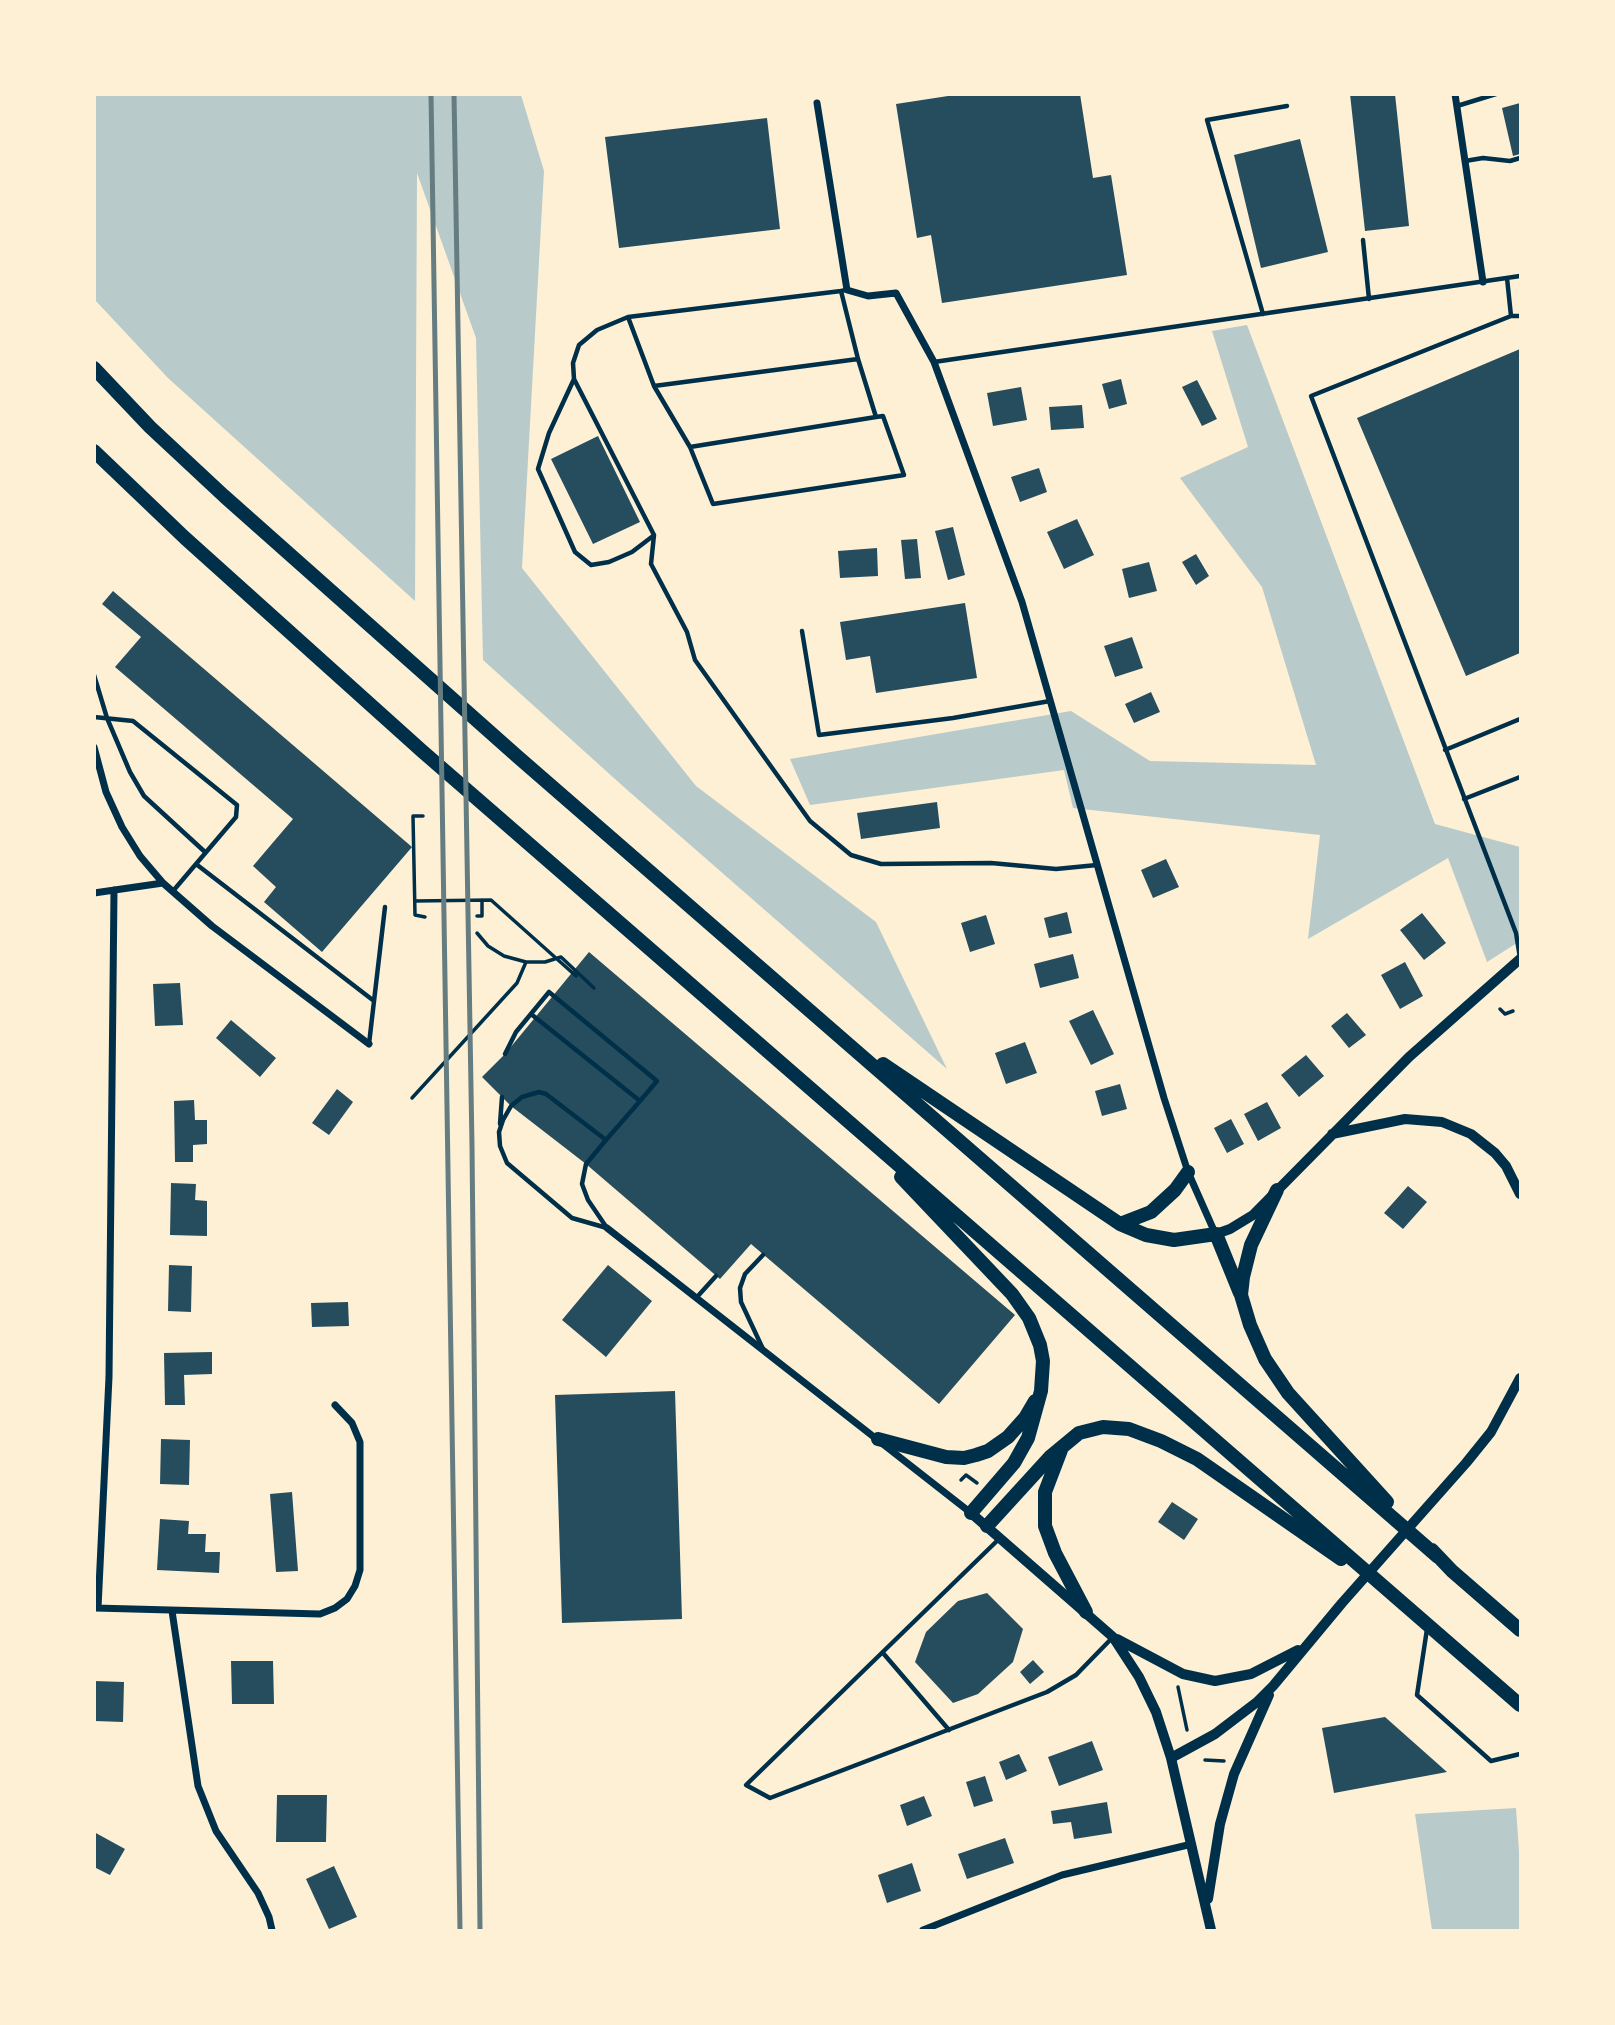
<!DOCTYPE html>
<style>
body{margin:0}
#map{position:relative;width:1615px;height:2025px;overflow:hidden;background:#fdf0d5;font-family:Montserrat,sans-serif}
canvas{display:block}
.frame{position:absolute;inset:0;border:96px solid #fdf0d5;pointer-events:none}
</style>
<div id="map">
<canvas width="1615" height="2025"></canvas>
<div class="frame"></div>
</div>
<script>
const ctx = document.querySelector('canvas').getContext('2d');
ctx.lineJoin = 'round';
function fill(path, color) {
  ctx.fillStyle = color;
  ctx.fill(path, 'evenodd');
}
function poly(rows) {
  const path = new Path2D();
  for (const r of rows) {
    path.moveTo(r[0], r[1]);
    for (let i = 2; i < r.length; i += 2) path.lineTo(r[i], r[i + 1]);
  }
  return path;
}
function strokePath(path, color, width, dash) {
  ctx.strokeStyle = color;
  ctx.lineWidth = width;
  ctx.lineCap = dash ? 'butt' : 'round';
  ctx.setLineDash(dash || []);
  ctx.stroke(path);
}
fill(poly([
 [95,94,521,95,544,171,522,568,696,786,876,922,947,1069,625,788,483,660,476,338,417,173,415,601,168,378,95,300],
 [1247,325,1435,824,1520,847,1520,941,1487,962,1448,858,1308,939,1320,835,1073,808,1064,770,810,805,790,759,1071,711,1150,761,1316,765,1262,587,1180,478,1248,447,1212,331],
 [1516,1808,1520,1866,1520,1930,1432,1930,1415,1814]
]), '#b9caca');
fill(poly([
 [961,94,1080,94,1093,178,1111,175,1127,275,942,303,931,235,917,238,896,104],
 [1350,94,1395,94,1409,226,1365,231],
 [1520,103,1520,154,1513,156,1502,108],
 [767,118,780,229,619,248,605,137],
 [1300,139,1328,252,1261,268,1234,155],
 [1520,349,1520,653,1466,676,1357,418],
 [1121,379,1127,404,1109,409,1102,384],
 [1197,380,1217,419,1202,426,1182,387],
 [1021,387,1027,420,993,426,987,393],
 [1082,405,1084,428,1051,430,1049,407],
 [598,436,640,522,593,544,551,459],
 [1039,468,1047,492,1020,502,1011,477],
 [1077,519,1094,555,1064,569,1047,532],
 [953,527,965,575,948,580,935,531],
 [917,539,921,578,905,579,901,540],
 [877,548,878,576,840,578,838,551],
 [1196,554,1209,576,1196,585,1182,562],
 [1149,562,1157,591,1129,598,1122,569],
 [113,591,412,847,322,952,264,902,276,887,253,866,293,819,115,667,141,637,102,604],
 [965,603,977,678,876,693,870,656,846,660,840,622],
 [1132,637,1143,668,1115,677,1104,646],
 [1151,692,1160,712,1134,723,1125,704],
 [937,802,940,828,861,839,857,813],
 [1166,859,1179,887,1153,898,1141,870],
 [1067,912,1072,933,1049,938,1044,918],
 [1422,913,1446,943,1424,960,1400,930],
 [986,915,995,944,970,952,961,923],
 [589,952,1015,1315,939,1404,751,1244,720,1279,586,1164,511,1106,482,1077,505,1054],
 [1073,954,1079,978,1040,988,1034,964],
 [1405,962,1423,996,1400,1009,1381,975],
 [180,983,183,1025,155,1026,153,984],
 [1093,1010,1114,1054,1091,1065,1069,1021],
 [1347,1013,1366,1035,1349,1048,1331,1026],
 [231,1020,276,1058,260,1077,216,1038],
 [1025,1042,1037,1073,1006,1084,995,1053],
 [1306,1055,1324,1076,1299,1097,1281,1075],
 [1120,1084,1127,1109,1102,1116,1095,1091],
 [337,1089,353,1102,329,1135,312,1123],
 [194,1100,195,1120,207,1120,207,1144,193,1145,193,1162,175,1162,174,1101],
 [1267,1102,1281,1128,1258,1141,1244,1114],
 [1231,1119,1244,1144,1227,1153,1214,1128],
 [171,1183,196,1184,195,1200,207,1201,207,1236,170,1235],
 [1408,1186,1427,1202,1403,1229,1384,1213],
 [169,1265,192,1266,191,1312,168,1311],
 [608,1265,652,1301,606,1357,562,1320],
 [348,1302,349,1326,312,1327,311,1303],
 [212,1352,212,1374,184,1375,185,1405,165,1405,164,1353],
 [675,1391,682,1619,562,1623,555,1395],
 [161,1439,190,1440,189,1485,160,1484],
 [292,1492,298,1571,276,1572,270,1494],
 [1172,1502,1198,1519,1184,1540,1158,1522],
 [160,1519,189,1521,188,1534,206,1534,205,1552,220,1552,219,1573,157,1570],
 [987,1593,1023,1629,1013,1662,978,1694,953,1703,915,1662,926,1632,958,1601],
 [1033,1660,1044,1672,1030,1684,1020,1672],
 [231,1661,273,1661,274,1704,232,1704],
 [94,1681,124,1682,123,1722,95,1721],
 [1385,1717,1447,1772,1334,1793,1322,1728],
 [1092,1741,1103,1770,1059,1786,1048,1757],
 [1019,1754,1027,1771,1006,1780,999,1762],
 [985,1776,993,1801,974,1807,966,1782],
 [277,1795,327,1795,326,1842,276,1842],
 [924,1796,932,1816,907,1826,900,1805],
 [1107,1802,1112,1833,1074,1839,1071,1822,1053,1824,1051,1811],
 [94,1832,125,1849,110,1875,94,1867],
 [1005,1838,1014,1863,967,1879,958,1854],
 [912,1863,921,1891,887,1903,878,1875],
 [334,1866,357,1917,329,1929,306,1879]
]), '#264d5e');
strokePath(poly([
 [423,816,413,816,415,915,425,917],
 [415,901,491,900,576,976],
 [477,916,482,916,482,900],
 [477,933,488,946,504,956,526,962,545,962,561,957,594,988],
 [1500,1009,1505,1014,1513,1011],
 [412,1098,517,983,526,962],
 [961,1480,966,1475,977,1483],
 [1178,1687,1187,1730],
 [1205,1760,1224,1761]
]), '#003049', 3.5);
strokePath(poly([
 [1457,106,1496,94],
 [1465,161,1483,158,1510,161,1520,158],
 [1363,240,1369,299],
 [1507,278,1511,316,1311,396,1516,933,1520,958],
 [841,291,858,359,654,386,628,317,841,291,846,290],
 [1263,314,1207,120,1287,106],
 [1511,316,1520,316],
 [628,317,597,330,579,345,573,363,574,379,654,535,651,564,687,632,695,660,810,821,851,855,881,864,991,863,1056,869,1097,865],
 [934,362,1520,276],
 [574,379,549,433,538,469,575,552,591,565,609,562,632,552,653,536],
 [654,386,690,447,876,417,858,359],
 [690,447,713,504,904,475,883,416,876,417],
 [802,631,819,735,953,718,1050,701],
 [94,675,107,718,130,772,144,796,205,852],
 [94,717,133,721,237,805,236,817,173,891],
 [1445,750,1520,719],
 [1464,799,1520,777],
 [196,864,374,1001],
 [531,1014,640,1101,606,1140],
 [369,1044,385,907],
 [505,1054,516,1032,549,992,657,1081,640,1101],
 [539,1092,546,1094,606,1140,586,1164,582,1184,588,1200,607,1228,572,1218,507,1163,500,1146,499,1132,503,1120,511,1106,522,1097,539,1092],
 [500,1124,502,1097],
 [697,1297,716,1276],
 [763,1349,741,1302,740,1288,745,1274,763,1255],
 [1000,1538,746,1785,770,1798,1047,1692,1076,1675,1113,1637],
 [1427,1629,1417,1695,1491,1761,1520,1754],
 [883,1653,949,1730]
]), '#003049', 4.5);
strokePath(poly([
 [1455,94,1483,282],
 [817,103,847,290,868,296,896,293,934,362,1022,602,1164,1098,1188,1172,1215,1233],
 [94,747,106,792,122,827,140,856,163,883,212,926,369,1044],
 [94,893,163,883],
 [607,1228,971,1513],
 [95,1608,320,1614,335,1608,347,1599,355,1586,360,1570,360,1442,352,1423,335,1405],
 [98,1608,109,1377,114,890],
 [172,1611,198,1786,216,1831,258,1893,269,1917,272,1930],
 [923,1930,1062,1875,1192,1844]
]), '#003049', 7);
strokePath(poly([
 [1332,1134,1405,1119,1442,1122,1471,1134,1495,1153,1506,1166,1520,1194],
 [1216,1234,1230,1229,1253,1215,1409,1057,1520,959],
 [971,1513,1113,1637,1139,1677,1156,1712,1171,1758,1211,1930],
 [1117,1639,1183,1674,1215,1681,1251,1674,1298,1650],
 [1171,1758,1215,1734,1257,1702,1273,1686,1342,1603,1466,1463,1491,1432,1520,1378],
 [1208,1899,1220,1824,1234,1774,1269,1695]
]), '#003049', 10);
strokePath(poly([
 [94,368,150,427,224,496,518,757,1438,1557],
 [94,451,185,538,422,751,1520,1705],
 [883,1064,1120,1224,1146,1235,1174,1240,1216,1234,1240,1293],
 [901,1177,1012,1294,1029,1318,1040,1345,1043,1361,1041,1391,1028,1438,1014,1463,971,1513],
 [1277,1190,1251,1245,1243,1277,1241,1295,1250,1325,1265,1359,1288,1393,1387,1502],
 [1120,1224,1151,1212,1175,1190,1188,1172],
 [878,1439,946,1457,964,1458,976,1455,988,1451,1008,1437,1025,1418,1035,1401],
 [1061,1450,1045,1492,1045,1526,1055,1553,1086,1612],
 [987,1526,1050,1457,1079,1433,1103,1427,1129,1429,1161,1441,1197,1459,1341,1559],
 [1432,1550,1452,1571,1520,1630]
]), '#003049', 14);
strokePath(poly([
 [431,94,460,1930],
 [454,94,472,1146,480,1930]
]), '#657d81', 5);
</script>
